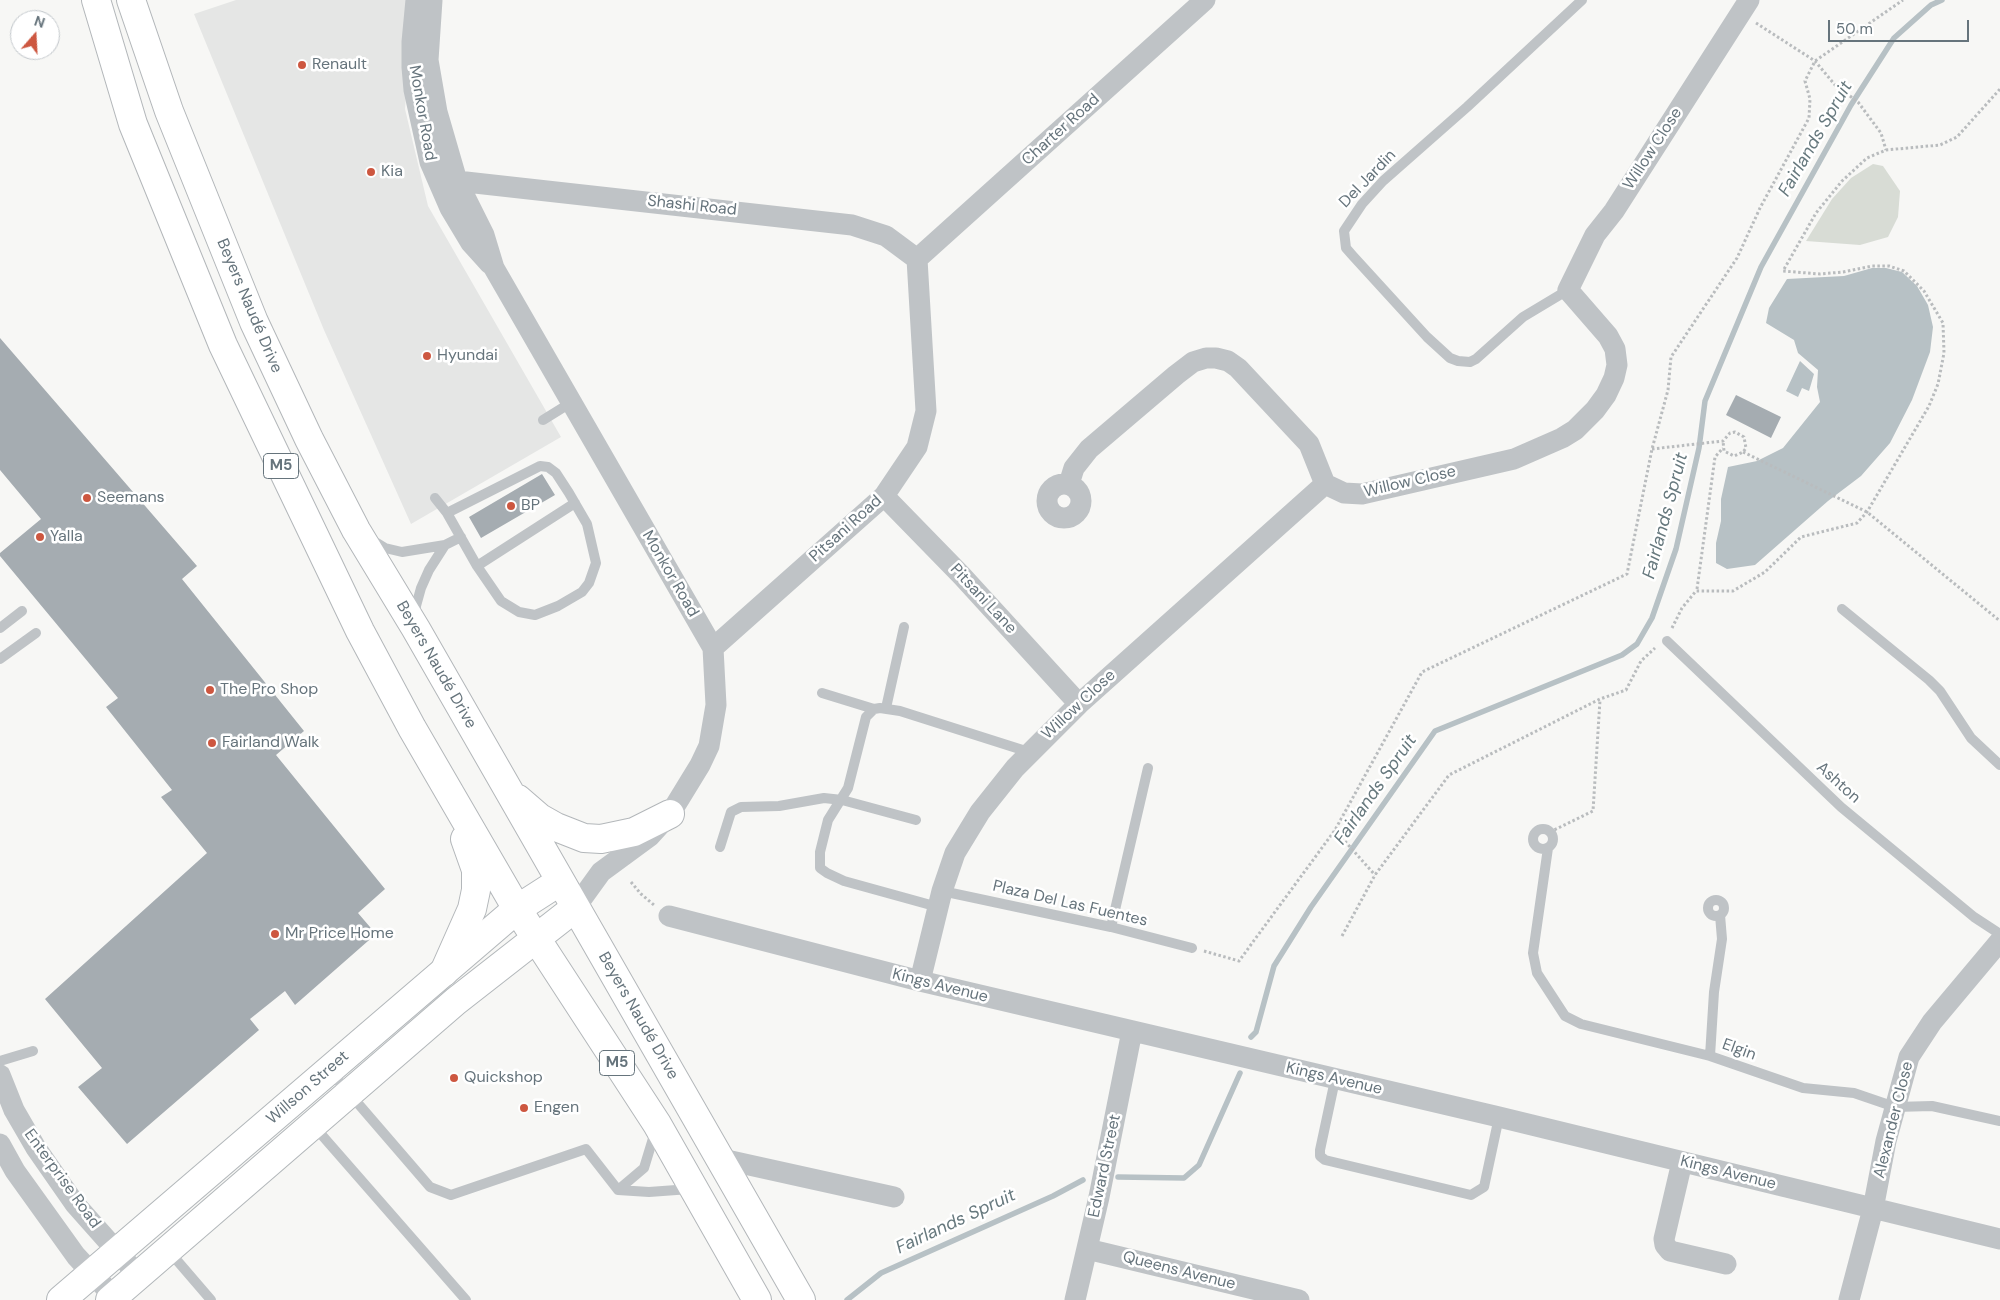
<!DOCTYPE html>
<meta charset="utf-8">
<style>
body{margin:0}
#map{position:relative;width:2000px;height:1300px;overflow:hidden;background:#f7f7f5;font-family:"DM Sans",sans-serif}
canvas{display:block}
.north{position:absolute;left:10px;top:10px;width:50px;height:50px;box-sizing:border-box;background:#fff;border:1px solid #c2c7cb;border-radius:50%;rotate:19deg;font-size:14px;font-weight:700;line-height:20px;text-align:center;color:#66747c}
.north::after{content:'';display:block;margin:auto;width:18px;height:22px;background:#cd5740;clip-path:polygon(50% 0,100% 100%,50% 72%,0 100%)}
.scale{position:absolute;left:1828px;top:20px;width:141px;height:22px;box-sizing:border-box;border:2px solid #66747c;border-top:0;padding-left:6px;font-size:15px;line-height:18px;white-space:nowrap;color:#66747c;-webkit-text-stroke:4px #fff;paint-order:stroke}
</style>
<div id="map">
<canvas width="2000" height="1300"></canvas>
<div class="north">N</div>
<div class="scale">50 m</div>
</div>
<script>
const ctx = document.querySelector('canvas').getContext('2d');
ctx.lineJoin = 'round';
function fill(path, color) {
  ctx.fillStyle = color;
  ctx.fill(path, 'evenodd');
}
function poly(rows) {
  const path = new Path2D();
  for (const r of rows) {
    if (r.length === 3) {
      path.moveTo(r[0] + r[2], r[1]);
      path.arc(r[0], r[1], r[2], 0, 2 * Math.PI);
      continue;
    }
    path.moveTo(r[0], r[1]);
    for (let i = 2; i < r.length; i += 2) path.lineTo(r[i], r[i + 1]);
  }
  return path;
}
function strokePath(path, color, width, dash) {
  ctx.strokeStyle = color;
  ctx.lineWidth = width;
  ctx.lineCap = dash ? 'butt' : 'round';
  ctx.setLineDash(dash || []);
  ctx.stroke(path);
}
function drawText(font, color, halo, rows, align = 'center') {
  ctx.font = font + ' "DM Sans",sans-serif';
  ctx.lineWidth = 5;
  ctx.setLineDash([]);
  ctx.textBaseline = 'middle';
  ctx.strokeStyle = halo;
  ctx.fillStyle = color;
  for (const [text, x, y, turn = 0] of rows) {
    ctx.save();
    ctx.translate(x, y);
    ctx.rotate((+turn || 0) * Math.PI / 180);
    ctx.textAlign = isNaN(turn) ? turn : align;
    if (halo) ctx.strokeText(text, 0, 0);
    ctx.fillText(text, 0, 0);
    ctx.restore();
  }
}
fill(poly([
 [236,0,414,0,405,109,428,206,561,437,411,524,324,330,194,14]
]), '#e5e6e5');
fill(poly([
 [1873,164,1883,166,1900,191,1898,217,1888,237,1860,245,1806,241,1832,199,1851,178]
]), '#d8dcd5');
fill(poly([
 [1872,268,1886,268,1902,272,1917,286,1928,305,1933,327,1930,352,1912,400,1890,443,1861,476,1828,501,1755,565,1727,569,1716,563,1716,543,1721,521,1721,499,1728,467,1757,461,1783,448,1820,402,1817,387,1818,370,1798,353,1794,340,1766,323,1769,308,1787,279,1844,276],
 [1800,361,1814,374,1809,391,1802,388,1798,397,1786,391]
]), '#b7c1c5');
strokePath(poly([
 [1251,1037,1256,1032,1274,966,1311,907,1435,731,1622,655,1637,644,1652,618,1676,549,1699,448,1705,401,1761,267,1851,105,1894,38,1931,5,1942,0],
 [1118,1177,1184,1178,1199,1165,1240,1073],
 [847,1300,881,1273,1053,1196,1083,1180]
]), '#b7c1c5', 5.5);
fill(poly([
 [0,338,197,566,182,579,304,731,276,755,385,889,358,913,376,934,295,1005,285,991,250,1019,259,1030,127,1144,78,1087,102,1068,45,999,207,853,161,797,172,790,106,707,118,698,0,556,0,553,41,519,0,470],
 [1736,395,1781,417,1771,438,1726,415],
 [542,474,555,495,481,538,469,517]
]), '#a5acb1');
const secondary = poly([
 [61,1300,496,927,517,909,559,882],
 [110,1300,456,1001,575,908]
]);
const primary = poly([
 [96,0,133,124,223,345,360,631,412,728,517,909,657,1124,757,1300],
 [131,0,169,111,254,322,309,439,356,530,416,629,801,1300],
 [518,799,540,818,556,827,584,838,601,839,634,832,670,814],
 [444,972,472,909,476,890,476,870,465,839]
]);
strokePath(secondary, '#b2b7ba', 30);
strokePath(primary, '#b3b7ba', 30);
strokePath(poly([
 [1756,23,1815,61,1835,85,1858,102,1881,133,1886,150],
 [1652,449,1723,441,1730,433,1735,432,1744,437,1746,448,1743,452,1734,456,1724,451,1723,441],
 [1743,452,1867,512,2000,621],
 [1697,589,1715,457,1723,448],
 [1672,628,1682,608,1696,591,1733,591,1765,572,1801,537,1857,523,1867,512,1929,406,1938,384,1944,353,1943,323,1924,291,1904,271,1889,266,1872,266,1843,272,1820,274,1783,271,1816,213,1842,181,1867,158,1886,150,1940,145,1957,137,2000,89],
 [1335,830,1375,875],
 [1550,832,1593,811,1600,700],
 [631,882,641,894,654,905],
 [1342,936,1375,875,1449,775,1600,699,1626,690,1641,661,1655,648],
 [1204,951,1239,961,1335,830,1422,672,1627,574,1652,449,1668,390,1671,357,1737,258,1760,208,1809,118,1810,99,1805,81,1815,61,1903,0]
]), '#b9bcbe', 3, [2.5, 2.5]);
strokePath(poly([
 [1568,290,1523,317,1476,359,1470,362,1458,361,1450,358,1427,337,1353,256,1346,248,1344,231,1362,204,1383,181,1467,107,1582,0],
 [543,420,572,402],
 [435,498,447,513,477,566,501,601,519,612,535,615,558,606,582,592,589,583,596,563,587,524,569,493,556,473,548,467,540,466,447,513],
 [372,540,385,548,402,552,445,545,461,537],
 [477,566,575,503],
 [1842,609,1929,680,1940,691,1971,738,2000,765],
 [416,617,416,606,421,588,429,570,445,545],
 [0,628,22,611],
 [1667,641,1841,807,1974,917,2000,934],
 [0,659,36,633],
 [822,693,874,709],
 [886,708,904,627],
 [1543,839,10],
 [720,847,731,812,741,807,779,806,824,798,842,800,916,820],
 [1548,848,1533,953,1537,973,1565,1016,1581,1024,1710,1056,1803,1088,1854,1093,1895,1107,1932,1106,2000,1121],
 [942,891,1111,927,1192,948],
 [1716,908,8],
 [938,907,844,881,827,873,820,868,820,852,828,820,848,788,866,717,874,709,880,708,900,711,1029,752],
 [1111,927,1148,768],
 [1710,1056,1714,992,1722,939,1720,915],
 [0,1061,33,1051],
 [330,1071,430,1187,451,1195,586,1149,618,1190,649,1192,690,1189],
 [1335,1080,1320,1150,1320,1156,1325,1160,1471,1195,1484,1187,1499,1117],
 [313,1125,466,1300],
 [618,1190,644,1168,655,1132],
 [168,1250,211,1300]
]), '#bfc3c6', 10);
strokePath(poly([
 [416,0,412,42,412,67,414,90,430,162,450,208,471,243,490,264],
 [432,0,428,60,437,112,457,181,484,235,494,268,713,648,716,705,709,746,700,765,670,814,650,836,601,872,575,908],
 [457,181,852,225,886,236,917,259],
 [917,259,1205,0],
 [1064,501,17],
 [1069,484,1074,468,1089,449,1176,375,1193,362,1206,358,1216,358,1228,361,1238,368,1309,444,1325,484],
 [1325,484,1344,493,1362,494,1514,459,1562,438,1575,430,1595,410,1606,395,1614,378,1617,365,1615,349,1608,336,1568,290,1595,235,1614,211,1749,0],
 [884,496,962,576,1079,704],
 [713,648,884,496,917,447,926,411,917,259],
 [669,916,920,981,1499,1117,2000,1239],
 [920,981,942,891,955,853,980,812,1015,768,1079,704,1325,484],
 [0,1075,14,1110,36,1148,75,1204,138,1275],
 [0,1144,15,1171,76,1256,114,1297],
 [722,1159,894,1197],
 [1682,1162,1664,1239,1665,1245,1670,1251,1726,1264],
 [1087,1249,1299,1300],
 [1075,1300,1099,1197,1132,1031],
 [1849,1300,1873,1209,1886,1141,1909,1057,1932,1022,2000,941]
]), '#bfc3c6', 21);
strokePath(secondary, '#fff', 28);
strokePath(primary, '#fff', 28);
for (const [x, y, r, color] of [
 [302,65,5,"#cd5740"],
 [371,172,5,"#cd5740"],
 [427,356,5,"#cd5740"],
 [87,498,5,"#cd5740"],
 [511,506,5,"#cd5740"],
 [40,537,5,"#cd5740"],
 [210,690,5,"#cd5740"],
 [212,743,5,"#cd5740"],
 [275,934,5,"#cd5740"],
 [454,1078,5,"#cd5740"],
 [524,1108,5,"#cd5740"]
]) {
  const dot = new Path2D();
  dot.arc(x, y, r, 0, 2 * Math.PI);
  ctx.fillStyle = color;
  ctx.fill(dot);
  strokePath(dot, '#fff', 2);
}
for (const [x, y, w] of [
 [281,466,35],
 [617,1063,35]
]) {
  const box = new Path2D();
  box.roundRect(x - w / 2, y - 12.5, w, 25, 4);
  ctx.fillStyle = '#fff';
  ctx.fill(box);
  strokePath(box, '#66747c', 1);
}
drawText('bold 15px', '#66747c', null, [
 ["M5",281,466],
 ["M5",617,1063]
]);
drawText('16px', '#66747c', '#fff', [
 ["Renault",312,65],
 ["Kia",381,172],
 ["Hyundai",437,356],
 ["Seemans",97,498],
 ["BP",521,506],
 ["Yalla",50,537],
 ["The Pro Shop",220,690],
 ["Fairland Walk",222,743],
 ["Mr Price Home",285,934],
 ["Quickshop",464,1078],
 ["Engen",534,1108]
], 'left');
drawText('16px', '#66747c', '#fff', [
 ["Monkor Road",422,113,80],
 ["Charter Road",1061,130,-42],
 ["Willow Close",1653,149,-57],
 ["Del Jardin",1368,179,-46],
 ["Shashi Road",692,206,6],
 ["Beyers Naudé Drive",249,306,67],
 ["Willow Close",1410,482,-13],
 ["Pitsani Road",846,529,-42],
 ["Monkor Road",670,574,60],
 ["Pitsani Lane",983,599,47],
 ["Beyers Naudé Drive",436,665,60],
 ["Willow Close",1079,705,-43],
 ["Ashton",1838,783,42],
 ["Plaza Del Las Fuentes",1070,904,13],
 ["Kings Avenue",940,986,14],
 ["Beyers Naudé Drive",638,1016,60],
 ["Elgin",1739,1050,20],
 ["Kings Avenue",1334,1079,13],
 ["Willson Street",308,1088,-41],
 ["Alexander Close",1894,1120,-76],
 ["Edward Street",1105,1166,-78],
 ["Kings Avenue",1728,1173,14],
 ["Enterprise Road",62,1179,54],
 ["Queens Avenue",1179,1271,14]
]);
drawText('italic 18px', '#67797e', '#fff', [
 ["Fairlands Spruit",1816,139,-60],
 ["Fairlands Spruit",1666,516,-75],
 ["Fairlands Spruit",1376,790,-55],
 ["Fairlands Spruit",956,1222,-25]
]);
</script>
